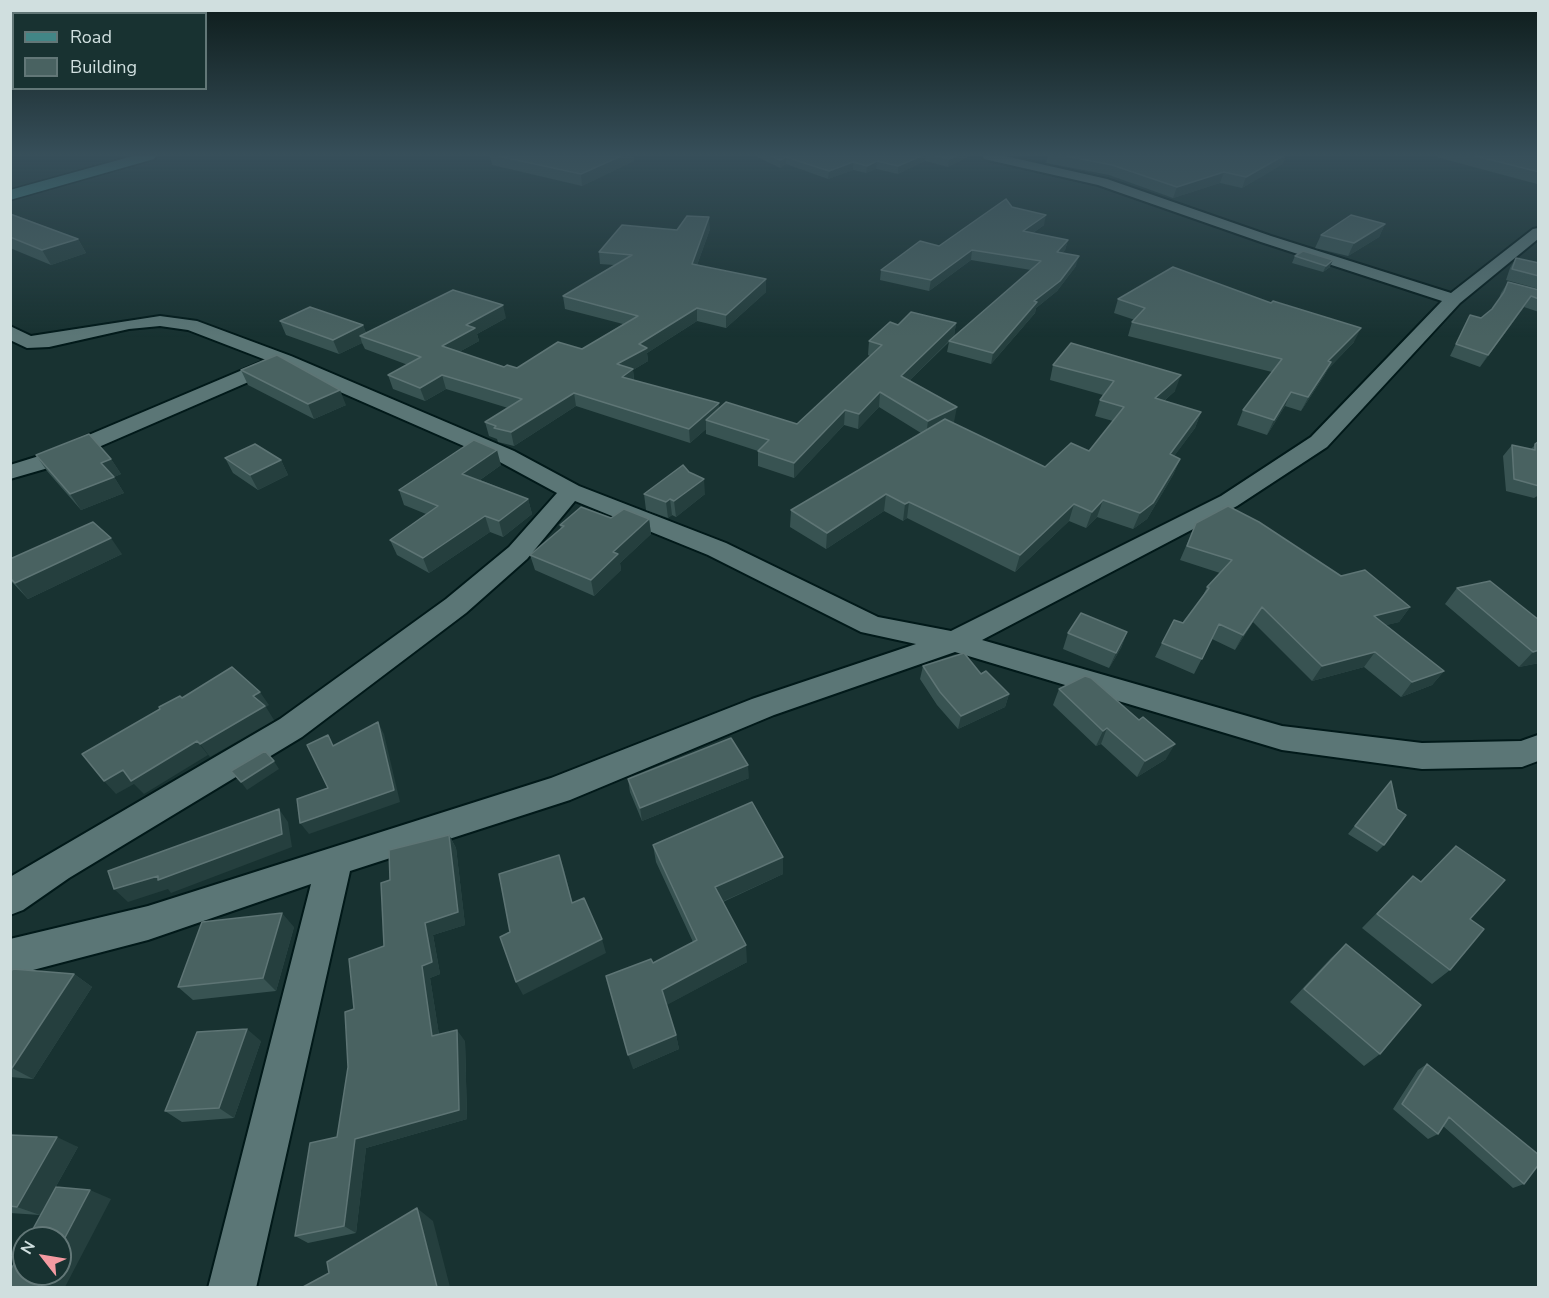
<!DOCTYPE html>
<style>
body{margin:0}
#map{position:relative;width:1549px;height:1298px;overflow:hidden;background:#183231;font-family:"Nunito Sans",sans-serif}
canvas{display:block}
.frame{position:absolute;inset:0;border:12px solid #d0dfdf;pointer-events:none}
.legend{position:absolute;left:12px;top:12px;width:195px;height:78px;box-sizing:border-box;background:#183231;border:2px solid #627777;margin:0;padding:8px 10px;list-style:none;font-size:18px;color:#d0dfdf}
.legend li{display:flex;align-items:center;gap:12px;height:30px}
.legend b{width:30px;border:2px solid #627777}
.north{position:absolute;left:12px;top:1226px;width:60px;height:60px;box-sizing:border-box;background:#183231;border:2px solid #627777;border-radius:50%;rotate:301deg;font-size:16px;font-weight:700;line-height:24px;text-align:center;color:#d0dfdf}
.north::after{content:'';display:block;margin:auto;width:21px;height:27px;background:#f49aa1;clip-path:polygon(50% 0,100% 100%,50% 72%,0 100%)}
</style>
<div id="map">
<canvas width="1549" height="1298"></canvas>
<div class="frame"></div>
<ul class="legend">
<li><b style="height:8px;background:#428686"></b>Road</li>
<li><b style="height:16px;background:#496261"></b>Building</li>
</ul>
<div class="north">N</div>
</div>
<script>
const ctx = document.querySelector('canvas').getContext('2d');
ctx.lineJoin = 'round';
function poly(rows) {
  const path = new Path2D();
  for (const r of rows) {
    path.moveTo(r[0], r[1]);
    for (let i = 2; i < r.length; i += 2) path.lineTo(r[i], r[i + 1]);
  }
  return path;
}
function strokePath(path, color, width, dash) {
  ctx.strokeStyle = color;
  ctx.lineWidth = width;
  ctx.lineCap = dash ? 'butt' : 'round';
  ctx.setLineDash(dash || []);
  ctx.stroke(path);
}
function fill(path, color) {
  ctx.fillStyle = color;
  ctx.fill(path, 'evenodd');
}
const street = poly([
 [983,156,1005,156,1107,179,1271,236,1451,293,1533,229,1538,228,1538,239,1460,303,1327,447,1237,506,982,640,1282,726,1422,743,1521,741,1538,735,1538,761,1522,767,1422,769,1282,750,955,652,774,715,570,800,350,871,256,1288,208,1288,311,884,148,940,10,976,10,939,148,906,551,778,752,699,916,644,861,632,708,555,575,501,527,559,466,613,302,737,69,878,23,910,10,915,10,877,280,719,446,599,509,547,557,493,498,461,283,367,55,466,10,479,10,465,39,456,266,360,188,330,160,326,129,329,49,347,27,348,10,340,10,326,31,336,160,316,197,321,291,356,514,451,579,486,726,543,878,617,951,631,1221,496,1311,437,1442,301,1261,242,1098,185,984,159,983,156]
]);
const primary = poly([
 [133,156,156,156,154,159,10,200,10,190,133,156]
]);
strokePath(street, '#011919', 4);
strokePath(primary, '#011919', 3);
fill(street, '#5b7676');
fill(primary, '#428686');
fill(poly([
 [490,156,634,156,634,161,582,186,492,165],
 [755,156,970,156,948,167,925,161,898,174,876,169,866,173,853,170,828,179,786,164,780,168],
 [1048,156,1286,156,1283,164,1242,188,1220,183,1173,198,1109,175,1046,163],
 [1437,156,1539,156,1539,182,1537,184,1436,157],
 [1012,207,1044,225,1033,233,1068,240,1065,250,1062,253,1076,266,1057,291,1036,308,1035,313,991,364,947,352,949,342,910,380,954,422,953,423,1045,467,1089,451,1113,421,1095,416,1100,400,1103,395,1050,380,1053,365,1175,391,1164,401,1201,412,1195,428,1174,456,1180,459,1173,475,1147,519,1133,529,1097,517,1086,528,1069,521,1015,572,907,518,903,521,884,511,826,549,790,527,791,510,921,433,879,407,858,429,844,425,794,478,758,466,758,451,706,434,706,429,690,443,576,406,514,446,498,442,497,439,489,436,485,422,508,408,446,389,425,401,393,389,388,375,408,365,365,349,362,343,339,354,286,335,280,321,363,325,366,333,506,318,477,334,479,341,459,352,504,367,517,368,582,349,623,324,565,309,563,296,614,265,600,264,599,252,677,230,710,229,697,265,766,292,726,328,697,321,647,353,648,361,633,370,634,380,719,403,719,408,797,424,870,356,868,355,869,341,898,325,956,323,954,336,1031,270,971,260,929,291,880,280,881,270,939,246],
 [10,213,78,239,86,253,51,265,10,248],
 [1385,224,1379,237,1348,256,1315,248,1321,235],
 [1295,256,1330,267,1323,272,1292,263],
 [1516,258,1539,263,1539,289,1506,280,1510,268],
 [1508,282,1539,290,1539,312,1524,307,1480,367,1450,356,1464,327,1470,315,1481,318,1492,309,1499,299,1501,293],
 [1118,299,1354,342,1328,369,1324,376,1301,411,1285,406,1267,435,1237,425,1243,410,1272,372,1128,336,1132,322,1135,320,1114,313],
 [241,370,346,405,314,419,248,385],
 [1539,441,1539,495,1534,498,1506,491,1503,456,1512,445,1531,449],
 [36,455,111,459,121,474,114,477,124,493,81,510,47,471],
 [225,458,281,460,288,475,258,490,233,473],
 [501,465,480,480,528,499,532,514,503,537,490,532,429,573,397,555,390,540,426,514,404,505,399,490],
 [644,494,705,494,676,517,672,515,668,518,646,510],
 [611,518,649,519,651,534,620,563,621,570,594,596,535,570,530,555,561,529,560,525],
 [1196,523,1341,576,1410,607,1399,622,1386,625,1444,671,1432,685,1401,697,1364,667,1312,681,1253,622,1235,650,1212,639,1194,674,1155,657,1162,643,1183,623,1202,598,1207,587,1220,573,1180,560],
 [122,554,28,599,10,580,10,559],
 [1457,588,1539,620,1539,663,1519,667,1445,604],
 [1127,632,1121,648,1109,668,1063,649,1068,633],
 [923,666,981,674,1009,694,1005,707,958,729,937,705,920,679],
 [1059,689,1166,759,1137,777,1101,744,1096,746,1053,705],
 [749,778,642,821,630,792,628,779],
 [1391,781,1384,845,1377,852,1348,834],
 [449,835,456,848,465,925,433,935,440,974,430,978,439,1035,465,1041,467,1119,366,1148,356,1233,308,1243,295,1236,337,1137,348,1067,354,1009,384,946],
 [653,845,783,857,783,874,723,902,747,962,666,1005,676,1035,679,1049,633,1069,653,963,693,942,656,862],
 [1456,846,1470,919,1450,970,1432,984,1362,928,1413,876,1420,882],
 [294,927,276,991,193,1000,178,987],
 [1346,944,1380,1054,1364,1066,1290,1002,1331,958],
 [10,972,74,974,92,987,33,1079,10,1077],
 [261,1041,234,1118,182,1122,165,1111],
 [1427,1064,1524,1184,1513,1188,1443,1126,1438,1134,1428,1139,1393,1109,1418,1070],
 [10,1135,78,1147,40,1215,10,1213]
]), '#385352');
fill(poly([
 [621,156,634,156,634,161,582,186,581,174],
 [921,156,926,156,925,161,898,174,898,166],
 [956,156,970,156,948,167,949,159],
 [1283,156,1286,156,1283,164,1242,188,1246,177],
 [786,157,786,164,780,168,780,160],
 [877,161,876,169,866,173,867,166],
 [853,162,853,170,828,179,829,171],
 [1224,172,1220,183,1173,198,1177,187],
 [1046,215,1044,225,1021,241,1023,231],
 [709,217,710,229,693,276,692,264],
 [1385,224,1379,237,1348,256,1354,243],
 [78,239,86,253,51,265,42,250],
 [1068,240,1065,250,1054,262,1057,252],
 [972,250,971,260,929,291,931,280],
 [1079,256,1076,266,1057,291,1036,308,1035,313,991,364,993,353,1034,301],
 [1333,260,1330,267,1323,272,1326,266],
 [766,279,766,292,726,328,726,315],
 [1531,296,1524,307,1480,367,1488,355],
 [503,305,506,318,477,334,479,341,446,359,442,346,466,325],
 [697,308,697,321,647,353,648,361,633,370,634,382,624,390,617,364,639,344],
 [956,323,954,336,900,390,901,376],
 [363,325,368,339,360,336,362,343,339,354,333,340],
 [1361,328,1354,342,1328,369,1324,376,1301,411,1328,361],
 [442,375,446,389,425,401,420,388],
 [1181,375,1175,391,1149,414,1155,398],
 [340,390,346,405,314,419,308,404],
 [880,392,879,407,858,429,859,414],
 [1291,392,1285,406,1267,435,1274,420],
 [574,393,576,406,514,446,511,432],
 [719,403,720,417,706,420,706,429,690,443,689,429],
 [957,407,954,422,926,436,928,421],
 [845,410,844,425,794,478,794,463],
 [1201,412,1195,428,1164,470,1170,454],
 [497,450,501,465,467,489,462,474],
 [111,459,121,474,114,477,124,493,81,510,70,494,101,463],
 [1180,459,1173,475,1147,519,1133,529,1140,513],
 [281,460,288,475,258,490,250,475],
 [704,479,705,494,676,517,674,501],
 [886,494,884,511,826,549,827,533],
 [528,499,532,514,503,537,499,521],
 [670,499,672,515,668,518,666,502],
 [1103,500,1097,517,1086,528,1092,512],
 [909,502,907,518,903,521,905,504],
 [1074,504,1069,521,1015,572,1020,555],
 [485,516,490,532,429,573,423,558],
 [649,519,651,534,620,563,621,570,594,596,591,580,613,552],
 [111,538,122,554,28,599,15,583],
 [1262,607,1253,622,1235,650,1243,635],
 [1410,607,1399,622,1364,631,1374,616],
 [1127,632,1121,648,1109,668,1116,653],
 [1539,650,1539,663,1519,667,1533,652],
 [1375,652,1364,667,1312,681,1322,666],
 [1444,671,1432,685,1401,697,1412,682],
 [260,692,269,705,266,707,274,720,210,757,200,744,253,696],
 [1009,694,1005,707,958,729,961,716],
 [378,722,384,734,400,802,309,834,300,823,394,790],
 [1107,728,1101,744,1096,746,1103,731],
 [197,741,208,755,144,794,134,784,116,794,104,781,123,770],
 [1175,744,1166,759,1137,777,1145,761],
 [274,761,279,769,247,790,241,782],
 [748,765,749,778,642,821,640,808],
 [279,809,288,822,292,847,171,893,168,889,128,902,114,889],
 [449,835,456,848,465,925,433,935,440,974,430,978,441,1047,432,1036,422,966,425,923],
 [559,855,564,869,576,918,572,903],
 [783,857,783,874,717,904,715,887],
 [282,913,294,927,276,991,263,978],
 [602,939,606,953,523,995,516,982],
 [746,945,747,962,665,1006,662,990],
 [74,974,92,987,33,1079,12,1068],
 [247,1029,261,1041,234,1118,219,1108],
 [457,1030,465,1041,467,1119,366,1148,356,1233,344,1226,355,1139],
 [676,1035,679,1049,633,1069,628,1055],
 [57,1137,78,1147,40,1215,17,1207],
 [90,1190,111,1199,65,1287,38,1287,46,1274,60,1274,60,1247],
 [417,1208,433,1221,450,1287,437,1287]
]), '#253f3e');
const building = poly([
 [498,156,621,156,581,174,498,156],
 [771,156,921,156,898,166,877,161,867,166,853,162,829,171,786,157,780,160,771,156],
 [936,156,956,156,949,159,936,156],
 [1066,156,1283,156,1246,177,1224,172,1177,187,1112,165,1066,156],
 [1476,156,1539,156,1539,172,1476,156],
 [1006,199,1012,207,1046,215,1023,231,1068,240,1057,252,1079,256,1060,281,1034,301,1037,302,993,353,949,341,1041,261,972,250,931,280,881,270,920,241,939,246,1006,199],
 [10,214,78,239,42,250,10,237,10,214],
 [1351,215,1385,224,1354,243,1321,235,1351,215],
 [687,216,709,217,692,264,766,279,726,315,697,308,639,344,647,348,617,364,633,369,622,377,719,403,689,429,574,393,511,432,494,428,496,426,485,422,522,399,442,375,420,388,388,375,421,357,360,336,453,290,503,305,466,325,475,328,442,346,504,367,507,365,517,368,558,342,582,349,638,316,563,296,632,255,599,252,622,225,677,230,687,216],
 [1303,251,1333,260,1326,266,1295,256,1303,251],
 [1516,258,1539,263,1539,276,1512,269,1516,258],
 [1173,267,1271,303,1273,301,1361,328,1328,361,1331,362,1308,397,1291,392,1274,420,1243,410,1282,359,1132,322,1145,308,1118,299,1173,267],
 [1508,282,1539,290,1539,299,1531,296,1488,355,1456,344,1470,315,1481,318,1492,309,1504,292,1508,282],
 [310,307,363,325,333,340,280,321,310,307],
 [911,312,956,323,901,376,957,407,928,421,880,392,859,414,845,410,794,463,758,451,769,440,706,420,726,402,797,424,882,345,869,341,890,322,898,325,911,312],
 [1071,343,1181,375,1155,398,1201,412,1170,454,1180,459,1153,503,1140,513,1103,500,1092,512,1074,504,1020,555,909,502,905,504,886,494,827,533,791,510,945,419,1045,467,1071,443,1089,451,1124,407,1100,400,1114,381,1053,365,1071,343],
 [277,355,340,390,308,404,241,370,277,355],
 [89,434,111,459,101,463,114,477,70,494,36,455,89,434],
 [474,440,497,450,462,474,528,499,499,521,485,516,423,558,390,540,438,506,399,490,474,440],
 [1539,441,1539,486,1514,479,1512,445,1535,450,1535,444,1539,441],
 [255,444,281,460,250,475,225,458,255,444],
 [683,465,689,472,704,479,674,501,670,499,666,502,644,494,683,465],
 [1228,506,1259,522,1341,576,1365,570,1410,607,1374,616,1444,671,1412,682,1375,652,1322,666,1262,607,1243,635,1219,624,1202,659,1162,643,1174,620,1183,623,1209,588,1207,587,1232,560,1187,546,1196,523,1228,506],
 [581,507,611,518,624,509,649,519,613,552,618,554,591,580,530,555,564,526,560,525,581,507],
 [93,522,111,538,15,583,10,578,10,559,93,522],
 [1490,581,1539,620,1539,650,1533,652,1457,588,1490,581],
 [1081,613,1127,632,1116,653,1068,633,1081,613],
 [964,653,981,674,986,671,1009,694,961,716,940,692,923,666,964,653],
 [232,667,260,692,253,696,265,706,200,744,197,741,131,781,123,770,104,781,82,754,160,709,159,707,180,696,182,698,232,667],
 [1085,676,1091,678,1139,720,1143,717,1175,744,1145,761,1107,728,1103,731,1059,689,1085,676],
 [378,722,394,790,300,823,297,799,328,788,307,745,328,735,333,746,378,722],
 [731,738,748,765,640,808,628,779,731,738],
 [265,751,274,761,241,782,231,771,265,751],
 [1391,781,1397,809,1406,815,1384,845,1355,826,1391,781],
 [752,802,783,857,715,887,746,945,662,990,676,1035,628,1055,606,976,651,959,653,963,697,940,653,845,752,802],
 [279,809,282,834,158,880,158,876,114,889,108,871,279,809],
 [449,835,458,912,425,923,432,962,422,966,432,1036,457,1030,459,1110,355,1139,344,1226,295,1236,310,1143,337,1137,348,1067,345,1012,354,1009,349,959,384,946,381,883,390,880,389,850,449,835],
 [1456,846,1505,880,1470,919,1484,929,1450,970,1377,914,1413,876,1421,882,1456,846],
 [559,855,572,903,584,898,602,939,516,982,500,937,510,932,499,874,559,855],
 [282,913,263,978,178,987,202,922,282,913],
 [1346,944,1421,1005,1380,1054,1304,989,1346,944],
 [13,969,74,974,12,1068,10,1068,10,972,13,969],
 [247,1029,219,1108,165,1111,197,1032,247,1029],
 [1427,1064,1539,1155,1539,1164,1524,1184,1449,1117,1438,1134,1402,1104,1427,1064],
 [10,1135,57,1137,17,1207,10,1206,10,1135],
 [56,1187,90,1190,60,1247,60,1238,28,1238,56,1187],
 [417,1208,437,1287,303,1287,329,1273,327,1262,417,1208],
 [24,1246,24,1274,46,1274,38,1287,10,1287,10,1271,24,1246]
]);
fill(building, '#496261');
strokePath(building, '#5e7575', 1.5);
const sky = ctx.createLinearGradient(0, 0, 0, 337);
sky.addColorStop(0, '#0d1c1b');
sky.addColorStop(0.46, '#374f5a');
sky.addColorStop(1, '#374f5a00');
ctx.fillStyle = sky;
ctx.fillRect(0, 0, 1549, 337);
</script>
